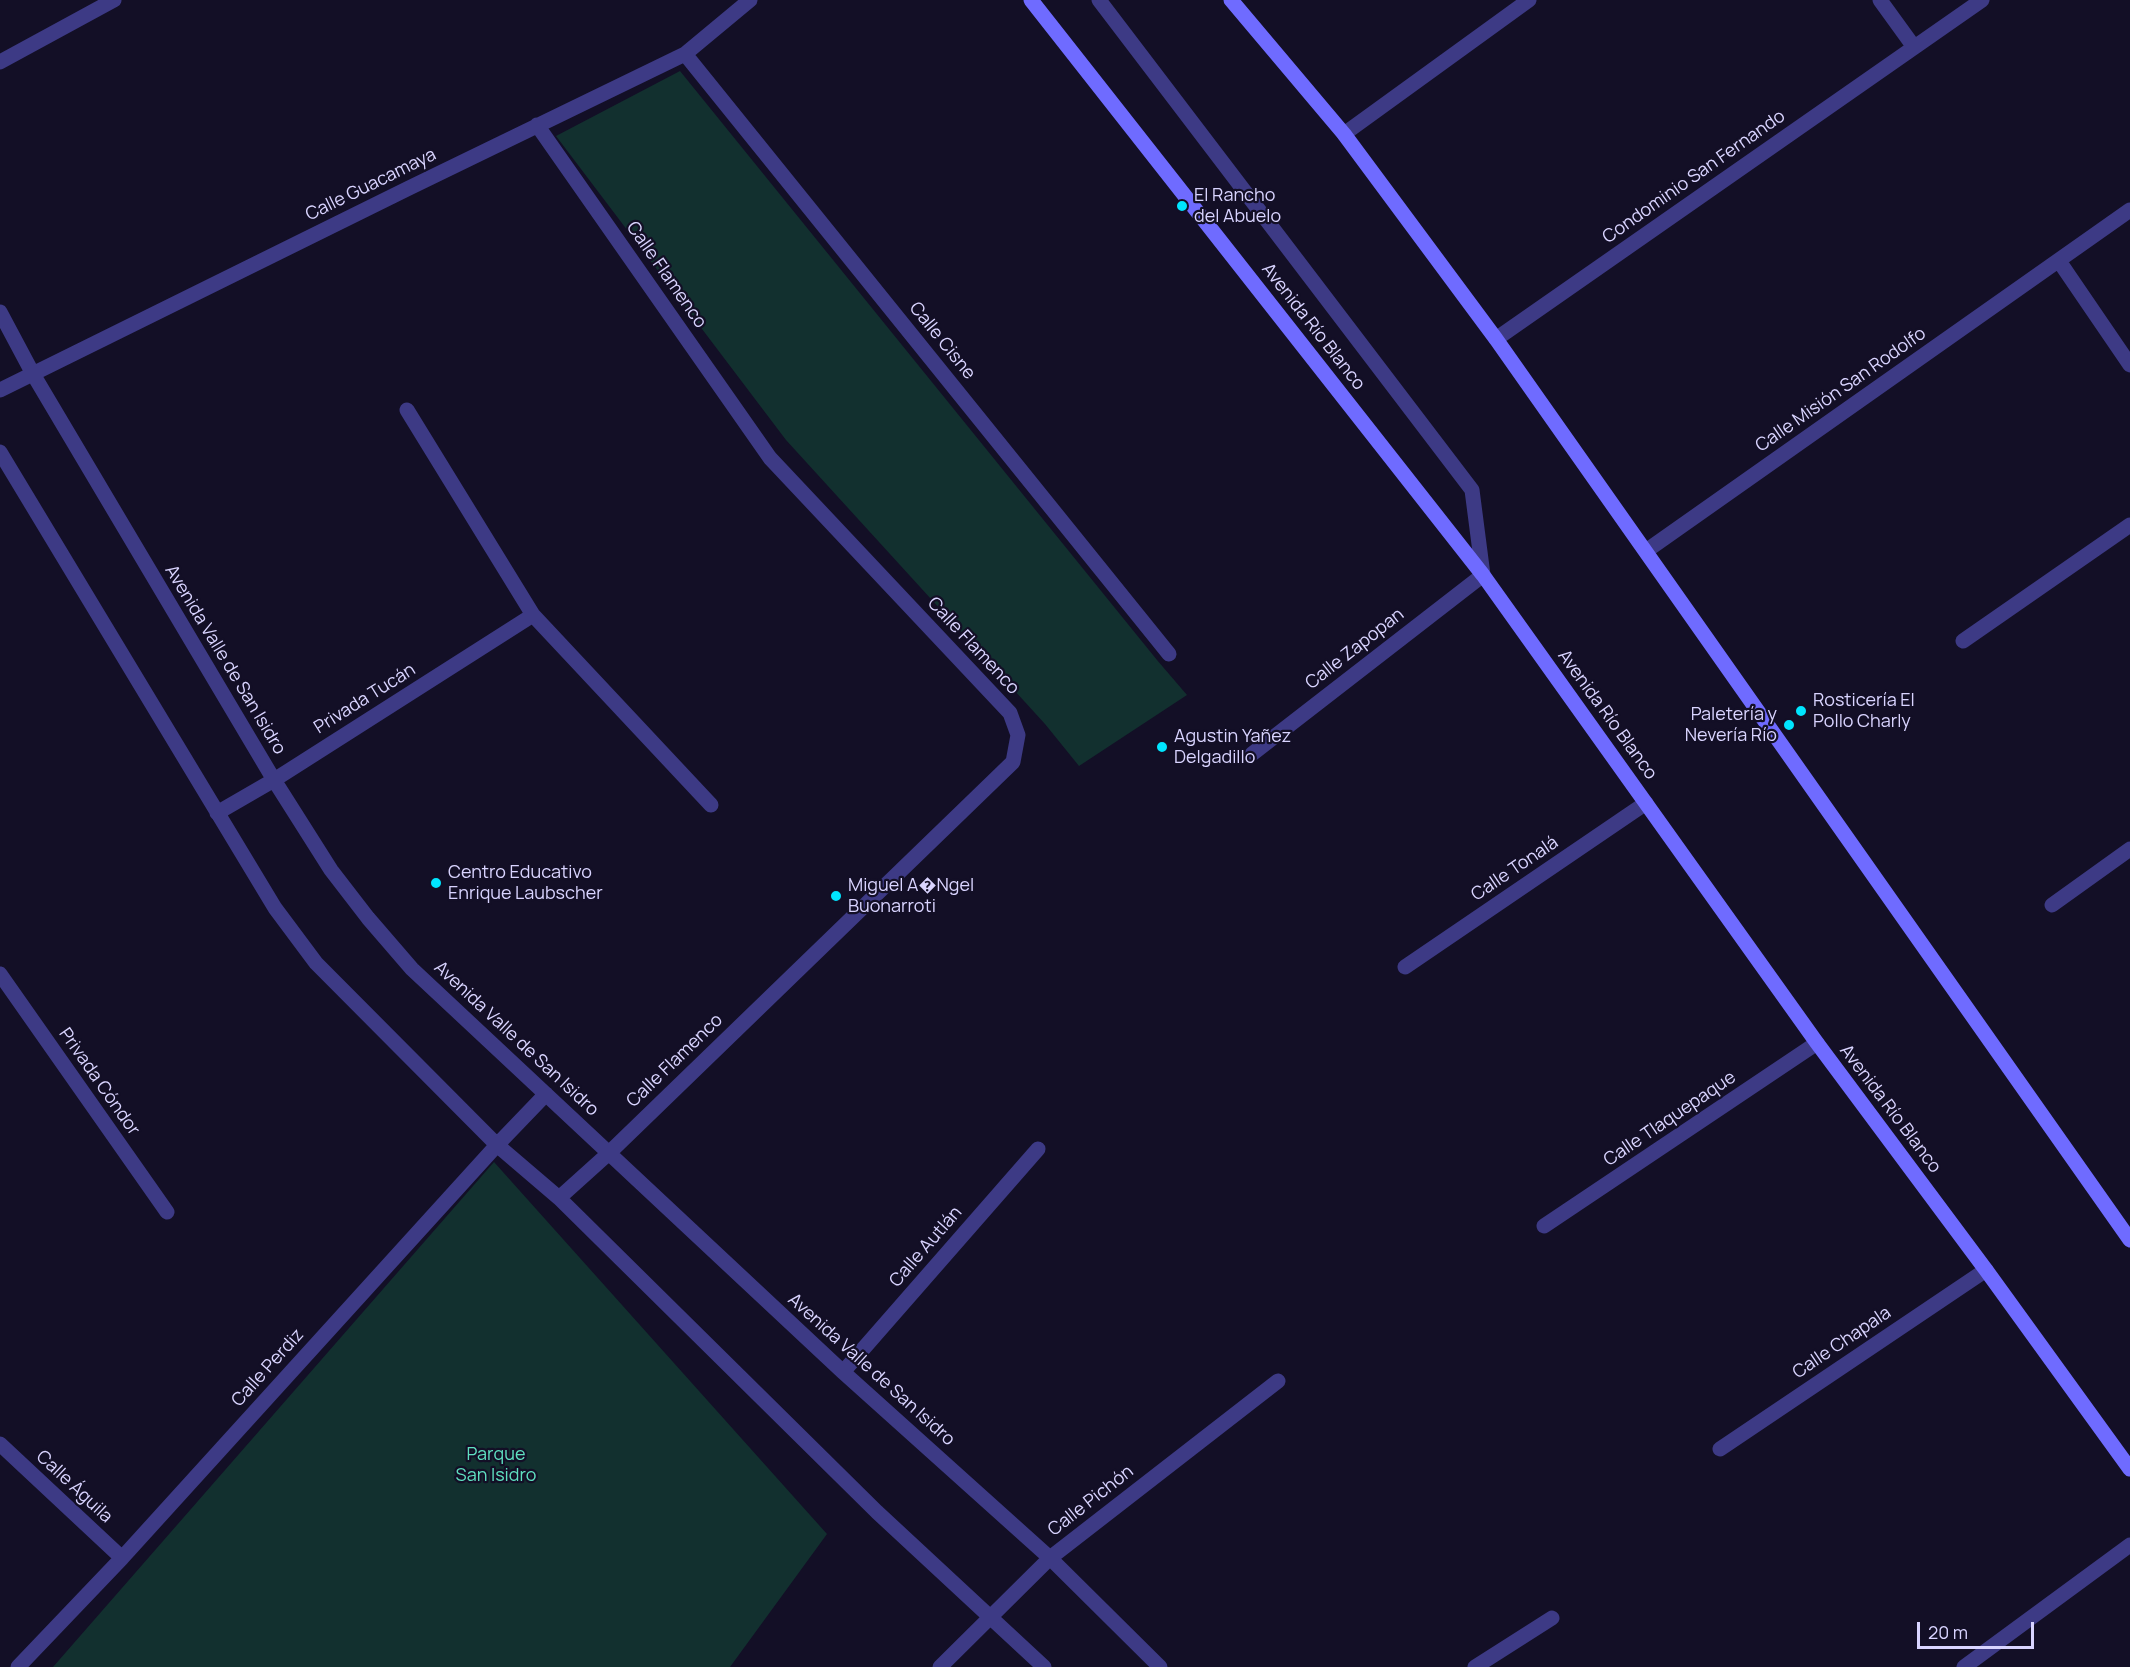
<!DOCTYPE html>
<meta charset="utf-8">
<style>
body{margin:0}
#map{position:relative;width:2130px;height:1667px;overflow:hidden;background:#130f26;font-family:Manrope,sans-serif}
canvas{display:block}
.scale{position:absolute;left:1917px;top:1622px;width:117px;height:27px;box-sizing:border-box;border:3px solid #d9d4ff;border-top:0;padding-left:8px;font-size:18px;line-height:21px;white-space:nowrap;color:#d9d4ff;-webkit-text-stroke:4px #130f26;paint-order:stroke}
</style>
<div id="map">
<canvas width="2130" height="1667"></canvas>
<div class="scale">20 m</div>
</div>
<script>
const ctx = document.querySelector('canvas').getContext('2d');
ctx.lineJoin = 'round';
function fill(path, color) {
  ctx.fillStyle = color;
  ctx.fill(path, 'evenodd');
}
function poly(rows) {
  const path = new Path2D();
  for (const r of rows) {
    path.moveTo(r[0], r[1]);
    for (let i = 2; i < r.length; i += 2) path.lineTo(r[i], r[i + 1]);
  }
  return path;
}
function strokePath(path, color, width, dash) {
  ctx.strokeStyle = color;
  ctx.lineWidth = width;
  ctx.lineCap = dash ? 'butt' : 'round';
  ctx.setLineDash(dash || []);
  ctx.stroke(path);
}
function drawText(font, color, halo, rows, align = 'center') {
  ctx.font = font + ' Manrope,sans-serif';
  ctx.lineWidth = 4.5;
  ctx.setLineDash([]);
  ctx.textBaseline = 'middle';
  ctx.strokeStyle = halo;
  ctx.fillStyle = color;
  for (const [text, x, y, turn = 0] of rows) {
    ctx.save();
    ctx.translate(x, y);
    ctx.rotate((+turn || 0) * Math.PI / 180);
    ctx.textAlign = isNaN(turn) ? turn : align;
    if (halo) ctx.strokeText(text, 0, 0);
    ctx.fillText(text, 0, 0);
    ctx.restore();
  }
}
fill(poly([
 [680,71,1157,660,1187,695,1079,766,1045,724,786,440,556,136],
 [494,1162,827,1534,730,1667,53,1667]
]), '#12302f');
strokePath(poly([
 [1099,0,1472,490,1483,575]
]), '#3d3a85', 15);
strokePath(poly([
 [1880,0,1914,47],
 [685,54,1169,654],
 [0,62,114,0],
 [537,125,770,458,1010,713,1018,735,1013,762,609,1153,559,1198],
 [1344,134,1529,0],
 [2059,261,2130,365],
 [0,312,33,374,274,780,331,870,368,918,412,969,843,1372,1050,1558,1160,1667],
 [1496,339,1982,0],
 [0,390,409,188,685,54,750,0],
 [407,410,533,615,711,805],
 [0,452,275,908,316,963,497,1145,559,1198,877,1512,1044,1667],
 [1646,551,2130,210],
 [1963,641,2130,525],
 [1252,754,1483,575],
 [217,813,274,780,533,615],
 [2052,905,2130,849],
 [1405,967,1646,803],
 [0,974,167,1212],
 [1544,1226,1817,1043],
 [843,1372,1038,1149],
 [0,1444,122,1558],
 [1720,1449,1986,1270],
 [18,1667,122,1558,497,1145,546,1094],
 [940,1667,1050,1558,1278,1381],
 [1475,1667,1552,1618],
 [1964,1667,2130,1545]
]), '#3d3a85', 15);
strokePath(poly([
 [1031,0,1483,575,1817,1043,1986,1270,2130,1469],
 [1231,0,1344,134,1496,339,2130,1240]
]), '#6f6bff', 15);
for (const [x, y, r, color] of [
 [1182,206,6,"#00e5ff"],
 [1801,711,6,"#00e5ff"],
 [1789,725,6,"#00e5ff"],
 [1162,747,6,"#00e5ff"],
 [436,883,6,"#00e5ff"],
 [836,896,6,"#00e5ff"]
]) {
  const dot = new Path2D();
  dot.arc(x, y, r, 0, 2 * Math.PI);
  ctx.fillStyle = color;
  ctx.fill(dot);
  strokePath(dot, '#130f26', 2);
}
drawText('18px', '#d9d4ff', '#130f26', [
 ["Condominio San Fernando",1694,177,-35],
 ["Calle Guacamaya",371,185,-26],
 ["Calle Flamenco",666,275,55],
 ["Avenida Río Blanco",1313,327,52],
 ["Calle Cisne",942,341,51],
 ["Calle Misión San Rodolfo",1841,390,-35],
 ["Calle Flamenco",973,646,47],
 ["Calle Zapopan",1355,649,-38],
 ["Avenida Valle de San Isidro",225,660,59],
 ["Privada Tucán",365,699,-32],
 ["Avenida Río Blanco",1607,715,54],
 ["Calle Tonalá",1515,869,-34],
 ["Avenida Valle de San Isidro",516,1039,43],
 ["Calle Flamenco",675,1061,-44],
 ["Privada Cóndor",99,1082,55],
 ["Avenida Río Blanco",1890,1109,53],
 ["Calle Tlaquepaque",1670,1119,-34],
 ["Calle Autlán",926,1247,-49],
 ["Calle Chapala",1842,1343,-34],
 ["Calle Perdiz",268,1368,-48],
 ["Avenida Valle de San Isidro",871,1370,42],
 ["Calle Águila",74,1487,43],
 ["Calle Pichón",1091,1501,-38]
]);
drawText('18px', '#d9d4ff', '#130f26', [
 ["El Rancho",1194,196],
 ["del Abuelo",1194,217],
 ["Rosticería El",1813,701],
 ["Pollo Charly",1813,722],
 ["Paletería y",1777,715,"right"],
 ["Nevería Río",1777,736,"right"],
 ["Agustin Yañez",1174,737],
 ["Delgadillo",1174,758],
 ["Centro Educativo",448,873],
 ["Enrique Laubscher",448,894],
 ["Miguel A�Ngel",848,886],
 ["Buonarroti",848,907]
], 'left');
drawText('18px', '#5fe0c0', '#130f26', [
 ["Parque",496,1455],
 ["San Isidro",496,1476]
]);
</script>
